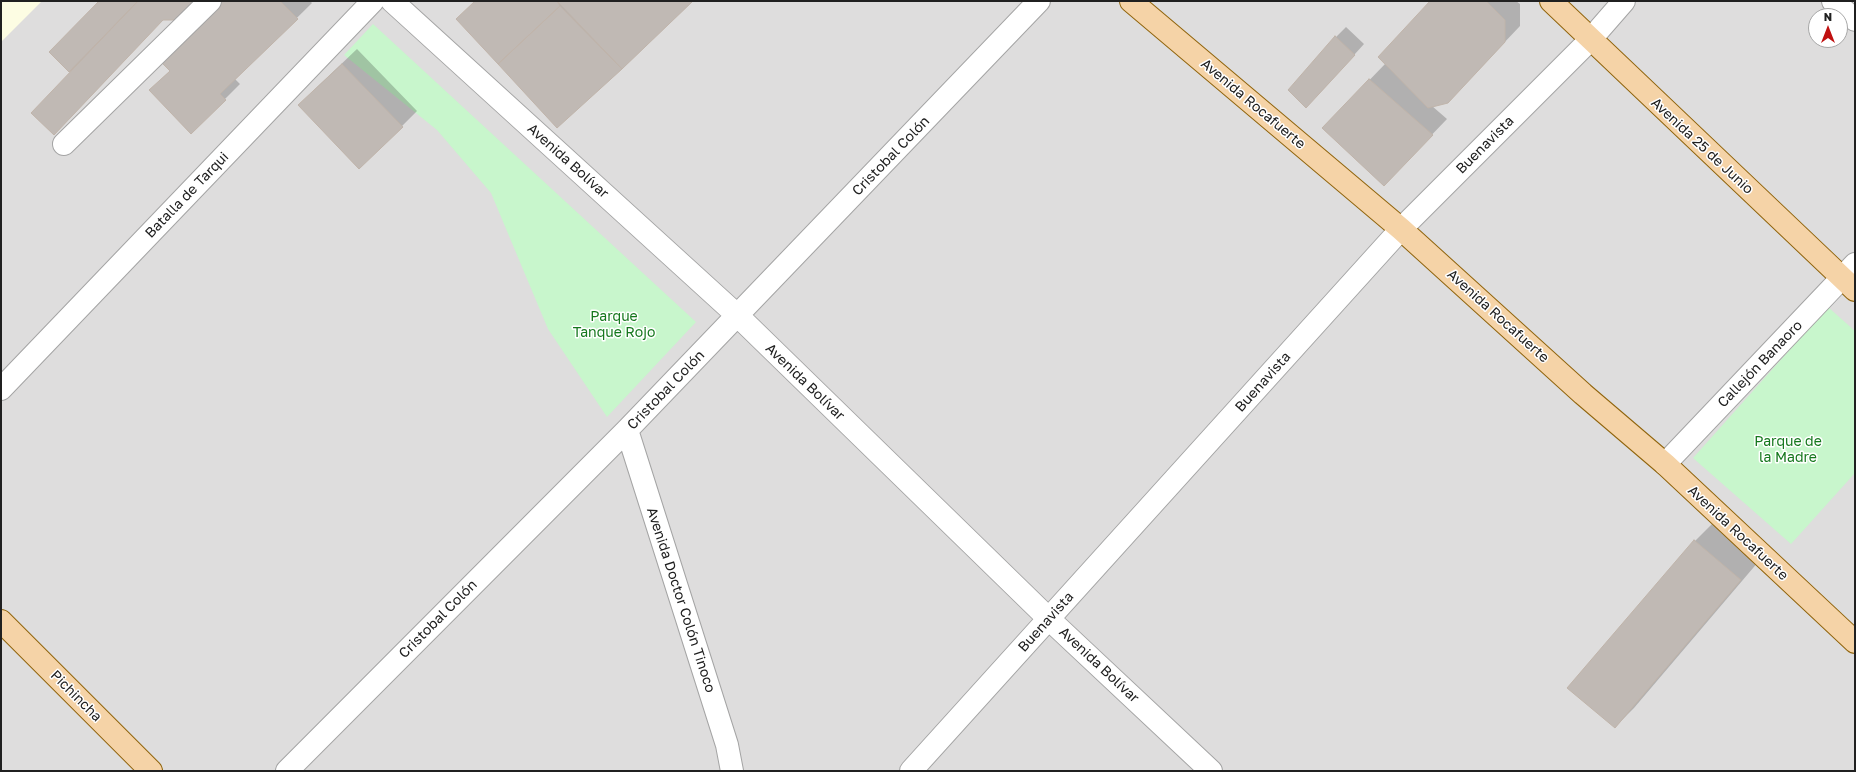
<!DOCTYPE html>
<meta charset="utf-8">
<style>
body{margin:0}
#map{position:relative;width:1856px;height:772px;overflow:hidden;background:#f0ede7;font-family:"Golos Text",sans-serif}
canvas{display:block}
.frame{position:absolute;inset:0;border:2px solid #202020;pointer-events:none}
.north{position:absolute;left:1808px;top:8px;width:40px;height:40px;box-sizing:border-box;background:#fff;border:1px solid #a6a6a6;border-radius:50%;rotate:0deg;font-size:11px;font-weight:700;line-height:16px;text-align:center;color:#202020}
.north::after{content:'';display:block;margin:auto;width:14px;height:18px;background:#c01010;clip-path:polygon(50% 0,100% 100%,50% 72%,0 100%)}
</style>
<div id="map">
<canvas width="1856" height="772"></canvas>
<div class="frame"></div>
<div class="north">N</div>
</div>
<script>
const ctx = document.querySelector('canvas').getContext('2d');
ctx.lineJoin = 'round';
function fill(path, color) {
  ctx.fillStyle = color;
  ctx.fill(path, 'evenodd');
}
function poly(rows) {
  const path = new Path2D();
  for (const r of rows) {
    path.moveTo(r[0], r[1]);
    for (let i = 2; i < r.length; i += 2) path.lineTo(r[i], r[i + 1]);
  }
  return path;
}
function strokePath(path, color, width, dash) {
  ctx.strokeStyle = color;
  ctx.lineWidth = width;
  ctx.lineCap = dash ? 'butt' : 'round';
  ctx.setLineDash(dash || []);
  ctx.stroke(path);
}
function drawText(font, color, halo, rows, align = 'center') {
  ctx.font = font + ' "Golos Text",sans-serif';
  ctx.lineWidth = 3;
  ctx.setLineDash([]);
  ctx.textBaseline = 'middle';
  ctx.strokeStyle = halo;
  ctx.fillStyle = color;
  for (const [text, x, y, turn = 0] of rows) {
    ctx.save();
    ctx.translate(x, y);
    ctx.rotate((+turn || 0) * Math.PI / 180);
    ctx.textAlign = isNaN(turn) ? turn : align;
    if (halo) ctx.strokeText(text, 0, 0);
    ctx.fillText(text, 0, 0);
    ctx.restore();
  }
}
fill(poly([
 [1,1,1855,1,1855,771,1,771],
 [1816,16,1840,16,1840,40,1816,40]
]), '#dedddd');
fill(poly([
 [1,1,42,1,1,42]
]), '#fdfde3');
fill(poly([
 [373,24,696,322,607,417,548,329,491,193,437,130,344,55],
 [1828,307,1855,331,1855,473,1791,544,1693,458]
]), '#c8f6cc');
fill(poly([
 [100,1,198,1,163,19,71,72,50,52],
 [223,1,310,1,312,3,235,79,240,84,191,133,150,90,171,70],
 [476,1,691,1,558,126],
 [1432,1,1516,1,1520,4,1520,26,1448,102,1432,106,1447,119,1399,169,1323,128,1386,63],
 [1346,27,1364,44,1316,97,1336,37],
 [357,49,417,111,402,126,314,90],
 [1714,522,1759,561,1634,708,1615,727,1695,541]
]), '#0003');
const building = poly([
 [99,1,138,1,69,72,49,52,99,1],
 [138,1,198,1,180,20,163,20,54,135,31,113,138,1],
 [222,1,280,1,298,19,220,94,226,100,191,134,149,90,170,71,160,61,222,1],
 [475,1,557,1,560,6,498,64,456,19,475,1],
 [557,1,693,1,622,69,557,1],
 [1430,1,1486,1,1505,20,1505,42,1448,103,1428,108,1378,57,1430,1],
 [560,6,622,69,557,128,498,64,560,6],
 [1335,36,1355,55,1306,108,1288,90,1335,36],
 [342,64,403,127,359,169,298,105,342,64],
 [1369,79,1433,135,1384,186,1322,128,1369,79],
 [1694,540,1741,580,1615,728,1567,688,1694,540]
]);
fill(building, '#c0b9b4');
strokePath(building, '#c0b4aa', 1);
const minor = poly([
 [392,1,738,316,1049,619,1211,771],
 [1833,1,1855,20],
 [64,144,210,1],
 [1,389,373,1],
 [627,430,727,745,732,771],
 [1665,464,1855,264],
 [287,771,627,430,1039,1],
 [911,771,1401,229,1590,40,1624,1]
]);
const major = poly([
 [1131,1,1401,229,1583,394,1665,464,1855,642],
 [1551,1,1855,290],
 [1,621,151,771]
]);
strokePath(minor, '#a4a4a4', 24);
strokePath(major, '#90640c', 24);
strokePath(minor, '#fff', 22);
strokePath(major, '#f5d3a7', 22);
drawText('14px', '#202020', '#fff', [
 ["Avenida Rocafuerte",1253,104,40],
 ["Buenavista",1485,145,-45],
 ["Avenida 25 de Junio",1702,146,43],
 ["Cristobal Colón",891,156,-46],
 ["Avenida Bolívar",568,161,42],
 ["Batalla de Tarqui",187,195,-46],
 ["Avenida Rocafuerte",1498,316,42],
 ["Callejón Banaoro",1760,364,-46],
 ["Avenida Bolívar",805,382,44],
 ["Buenavista",1263,382,-48],
 ["Cristobal Colón",666,390,-46],
 ["Avenida Rocafuerte",1738,533,43],
 ["Avenida Doctor Colón Tinoco",681,600,72],
 ["Cristobal Colón",438,619,-45],
 ["Buenavista",1046,622,-48],
 ["Avenida Bolívar",1099,665,43],
 ["Pichincha",76,696,45]
]);
drawText('14px', '#14771c', '#fff', [
 ["Parque",614,317],
 ["Tanque Rojo",614,333],
 ["Parque de",1788,442],
 ["la Madre",1788,458]
]);
</script>
